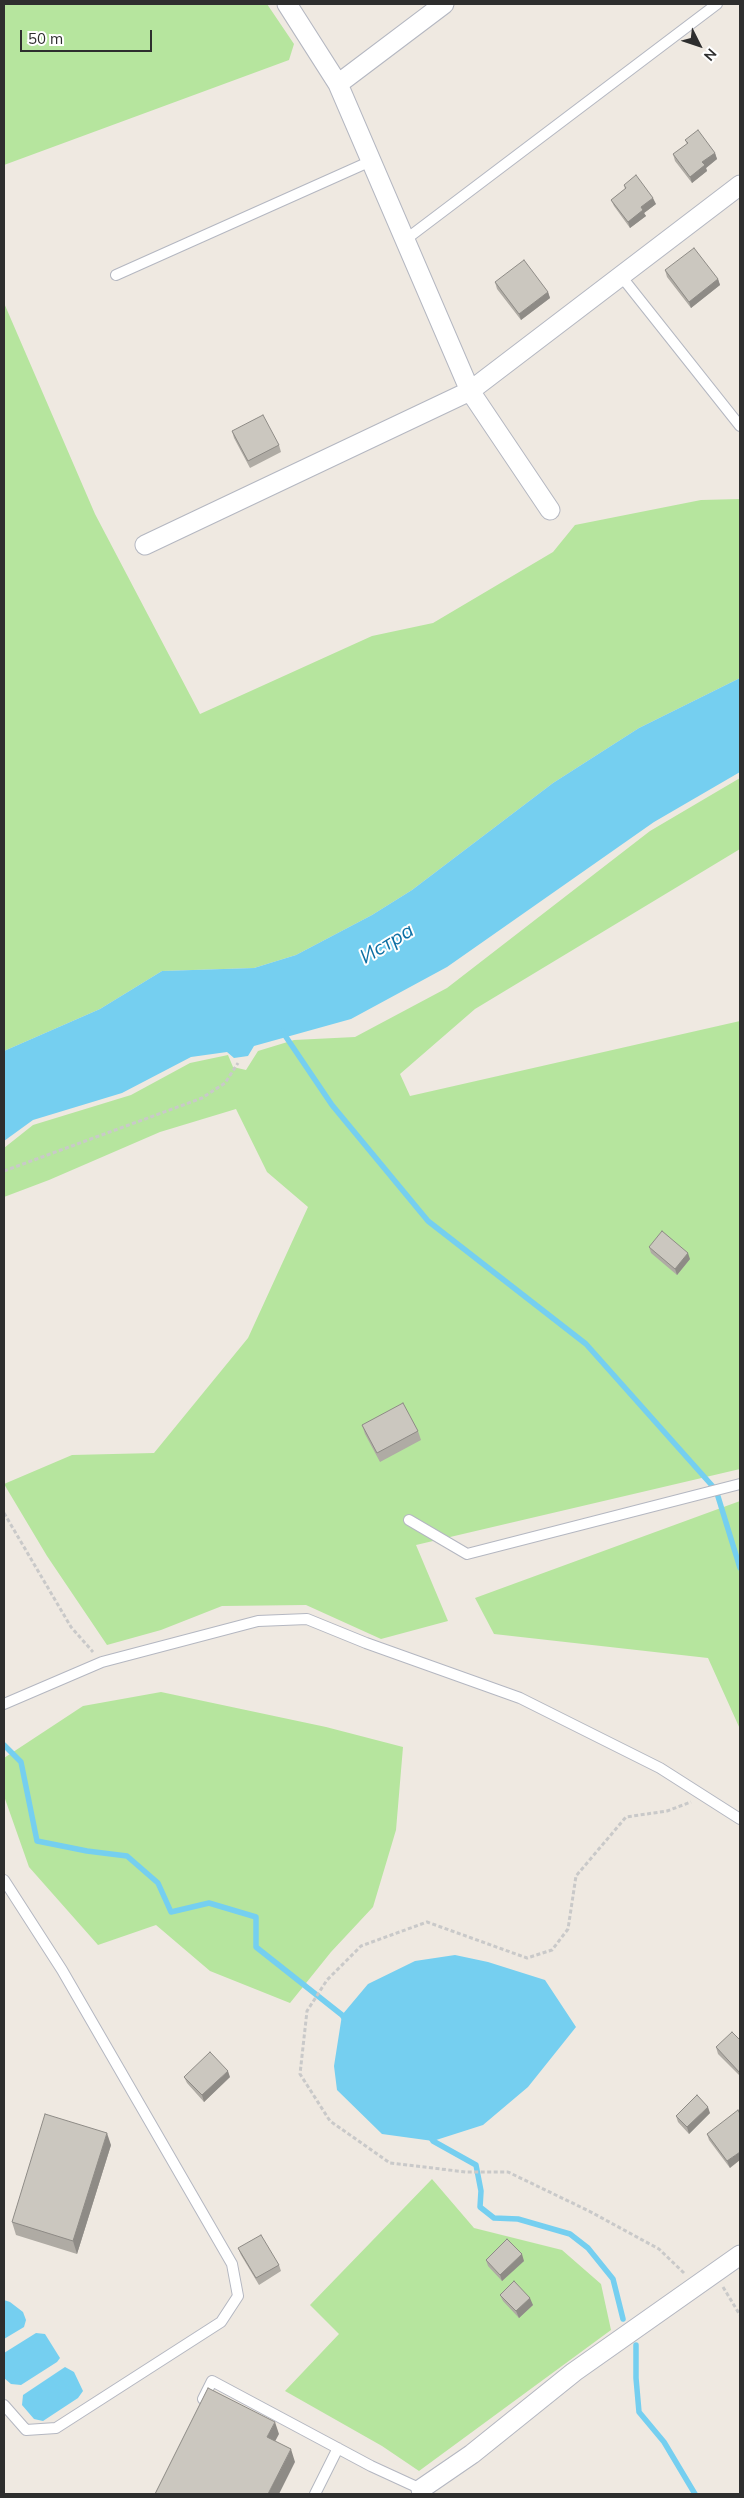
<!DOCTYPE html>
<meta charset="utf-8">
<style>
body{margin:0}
#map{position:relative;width:744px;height:2498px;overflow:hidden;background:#efe9e1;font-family:Mulish,sans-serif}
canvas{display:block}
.frame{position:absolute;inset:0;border:5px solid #2e2e2e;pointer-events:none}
.north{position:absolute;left:674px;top:20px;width:50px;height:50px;-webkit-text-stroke:4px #fff;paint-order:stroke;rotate:131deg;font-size:14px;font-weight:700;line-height:20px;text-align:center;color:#2e2e2e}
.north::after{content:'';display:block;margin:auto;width:18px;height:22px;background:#2e2e2e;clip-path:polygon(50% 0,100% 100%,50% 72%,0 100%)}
.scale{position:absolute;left:20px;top:30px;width:132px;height:22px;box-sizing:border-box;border:2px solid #2e2e2e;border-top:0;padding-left:6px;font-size:15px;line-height:18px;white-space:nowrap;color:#2e2e2e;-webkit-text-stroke:4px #fff;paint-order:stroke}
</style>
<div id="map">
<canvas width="744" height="2498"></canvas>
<div class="frame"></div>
<div class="north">N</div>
<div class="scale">50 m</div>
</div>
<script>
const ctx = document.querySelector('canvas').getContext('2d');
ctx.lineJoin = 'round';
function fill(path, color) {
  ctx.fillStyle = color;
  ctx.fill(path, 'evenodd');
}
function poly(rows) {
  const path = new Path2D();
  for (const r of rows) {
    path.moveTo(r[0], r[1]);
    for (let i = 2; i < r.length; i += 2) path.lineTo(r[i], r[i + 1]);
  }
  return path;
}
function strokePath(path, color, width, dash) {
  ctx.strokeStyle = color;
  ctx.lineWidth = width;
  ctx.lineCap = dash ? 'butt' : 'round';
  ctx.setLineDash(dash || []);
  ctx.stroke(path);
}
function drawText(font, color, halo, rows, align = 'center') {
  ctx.font = font + ' Mulish,sans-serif';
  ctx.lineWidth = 4;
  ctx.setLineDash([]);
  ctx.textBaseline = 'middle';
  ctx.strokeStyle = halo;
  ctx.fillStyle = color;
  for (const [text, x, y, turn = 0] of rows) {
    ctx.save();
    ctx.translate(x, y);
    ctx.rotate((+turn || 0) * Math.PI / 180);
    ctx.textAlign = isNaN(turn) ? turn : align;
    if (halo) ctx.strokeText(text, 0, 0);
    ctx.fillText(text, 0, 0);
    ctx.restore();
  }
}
fill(poly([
 [4,4,267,4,294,44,289,60,4,165],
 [4,303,95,514,200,714,372,636,433,623,553,552,575,525,701,500,740,499,740,678,639,728,553,783,412,890,372,915,296,955,254,968,162,971,100,1009,4,1051],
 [740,778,740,849,475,1009,400,1074,410,1096,740,1021,740,1469,416,1545,448,1621,381,1639,306,1605,222,1606,161,1630,107,1645,47,1556,4,1484,72,1455,154,1453,248,1338,308,1207,267,1172,236,1109,160,1132,49,1180,4,1197,4,1148,33,1125,131,1095,190,1063,228,1055,233,1067,246,1070,258,1051,294,1040,355,1037,447,988,650,831],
 [740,1501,740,1729,708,1658,494,1634,475,1598],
 [161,1692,326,1727,403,1747,396,1830,373,1907,331,1952,290,2003,210,1971,156,1925,98,1945,29,1867,4,1796,4,1758,83,1706],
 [432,2179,474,2228,562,2250,601,2284,611,2330,419,2471,382,2446,285,2391,339,2334,310,2305]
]), '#b6e59e');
fill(poly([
 [740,678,740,772,654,822,447,967,351,1019,254,1046,248,1056,234,1058,227,1052,191,1057,122,1093,33,1120,4,1141,4,1051,100,1009,162,971,254,968,296,955,372,915,412,890,553,783,639,728],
 [455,1955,488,1962,545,1980,576,2027,528,2087,483,2125,433,2141,382,2134,337,2090,334,2066,342,2015,368,1984,415,1961],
 [4,2300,10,2302,23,2312,26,2320,24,2327,4,2339],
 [36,2333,45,2334,60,2358,57,2362,21,2385,11,2384,4,2378,4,2353],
 [65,2367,74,2372,83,2391,78,2398,43,2421,34,2419,22,2405,23,2395]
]), '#75cff0');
strokePath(poly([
 [282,1031,332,1105,428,1221,586,1344,716,1490,740,1568],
 [4,1745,21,1762,37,1841,87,1851,127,1856,158,1883,171,1912,209,1903,256,1917,256,1947,342,2015,346,2021],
 [429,2135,433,2141,476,2165,481,2191,480,2207,494,2218,518,2219,570,2234,588,2248,613,2279,623,2319],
 [636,2345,636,2378,639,2412,664,2442,695,2494]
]), '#75cff0', 5.5);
const lane = poly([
 [405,240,717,4],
 [116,275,371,161],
 [621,276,740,426],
 [409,1520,467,1554,740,1484],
 [4,1704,102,1662,258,1621,307,1619,366,1643,520,1698,660,1768,740,1819],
 [4,1880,62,1970,232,2264,238,2296,221,2322,56,2428,26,2430,4,2405],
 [203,2399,212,2381,371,2466,421,2489],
 [315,2494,338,2448]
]);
const street = poly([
 [287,4,338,84,470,391,550,510],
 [338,84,444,4],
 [145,545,470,391,740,185],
 [422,2494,421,2489,472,2454,574,2372,740,2255]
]);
strokePath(lane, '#b4b7c1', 12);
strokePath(street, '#b4b7c1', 21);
strokePath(poly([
 [4,1171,202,1098,225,1083,238,1063],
 [4,1513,71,1627,93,1652],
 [684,2273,659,2249,589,2211,508,2172,466,2172,390,2163,330,2121,300,2074,307,2011,327,1980,361,1946,427,1922,527,1958,552,1950,568,1929,576,1876,626,1817,667,1811,691,1802],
 [723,2287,740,2315]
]), '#c9c9c9', 3, [4, 2.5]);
strokePath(lane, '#fff', 10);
strokePath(street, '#fff', 19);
fill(poly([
 [685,140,715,153,717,159,706,168,707,171,692,183,675,161,673,154,687,144],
 [624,185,656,204,644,213,646,216,630,228,614,206,611,200,625,189],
 [665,270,718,279,720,285,691,308,667,277],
 [495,282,548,292,550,298,521,320,497,289],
 [232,431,279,445,281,452,250,468,234,438],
 [649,1247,690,1259,677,1275,651,1253],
 [362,1425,418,1431,421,1440,380,1462,365,1434],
 [740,2040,740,2076,718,2054,716,2047],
 [184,2077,230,2077,204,2102,187,2083],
 [710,2113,689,2134,678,2122,676,2116],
 [740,2114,730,2168,709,2140,707,2134],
 [111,2145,77,2254,16,2235,12,2222],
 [238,2248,279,2265,281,2271,259,2285,241,2255],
 [486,2260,524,2261,502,2281,488,2266],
 [500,2295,533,2305,519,2318,503,2301]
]), '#afaba4');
fill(poly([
 [715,153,717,159,706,168,707,171,692,183,690,177,702,162],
 [653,198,656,204,644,213,646,216,630,228,628,222,641,207],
 [718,279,720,285,691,308,689,302],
 [548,292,550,298,521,320,519,314],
 [688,1253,690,1259,677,1275,675,1269],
 [228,2071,230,2077,204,2102,202,2095],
 [708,2107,710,2113,689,2134,687,2127],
 [107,2133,111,2145,77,2254,73,2241],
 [740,2152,740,2160,730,2168,727,2161],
 [522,2254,524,2261,502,2281,500,2275],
 [530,2298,533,2305,519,2318,516,2311],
 [275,2422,279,2434,271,2449,267,2437],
 [291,2449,295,2462,279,2494,268,2494]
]), '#8e8b86');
const building = poly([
 [698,130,715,153,702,162,705,165,690,177,673,154,688,143,685,140,698,130],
 [636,175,653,198,641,207,643,210,628,222,611,200,626,188,624,185,636,175],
 [694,248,718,279,689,302,665,270,694,248],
 [524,260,548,292,519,314,495,282,524,260],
 [263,415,279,445,248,461,232,431,263,415],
 [662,1231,688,1253,675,1269,649,1247,662,1231],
 [403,1403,418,1431,377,1453,362,1425,403,1403],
 [732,2032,740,2040,740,2073,716,2047,732,2032],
 [210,2052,228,2071,202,2095,184,2077,210,2052],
 [697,2095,708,2107,687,2127,676,2116,697,2095],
 [738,2110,740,2114,740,2152,727,2161,707,2134,738,2110],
 [45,2114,107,2133,73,2241,12,2222,45,2114],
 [261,2235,279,2265,256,2278,238,2248,261,2235],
 [507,2239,522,2254,500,2275,486,2260,507,2239],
 [514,2281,530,2298,516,2311,500,2295,514,2281],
 [208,2388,275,2422,267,2437,291,2449,268,2494,155,2494,208,2388]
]);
fill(building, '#cbc7bf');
strokePath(building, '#8e8b86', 1);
drawText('italic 20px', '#0d6fa3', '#fff', [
 ["Истра",387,944,-31]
]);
</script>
